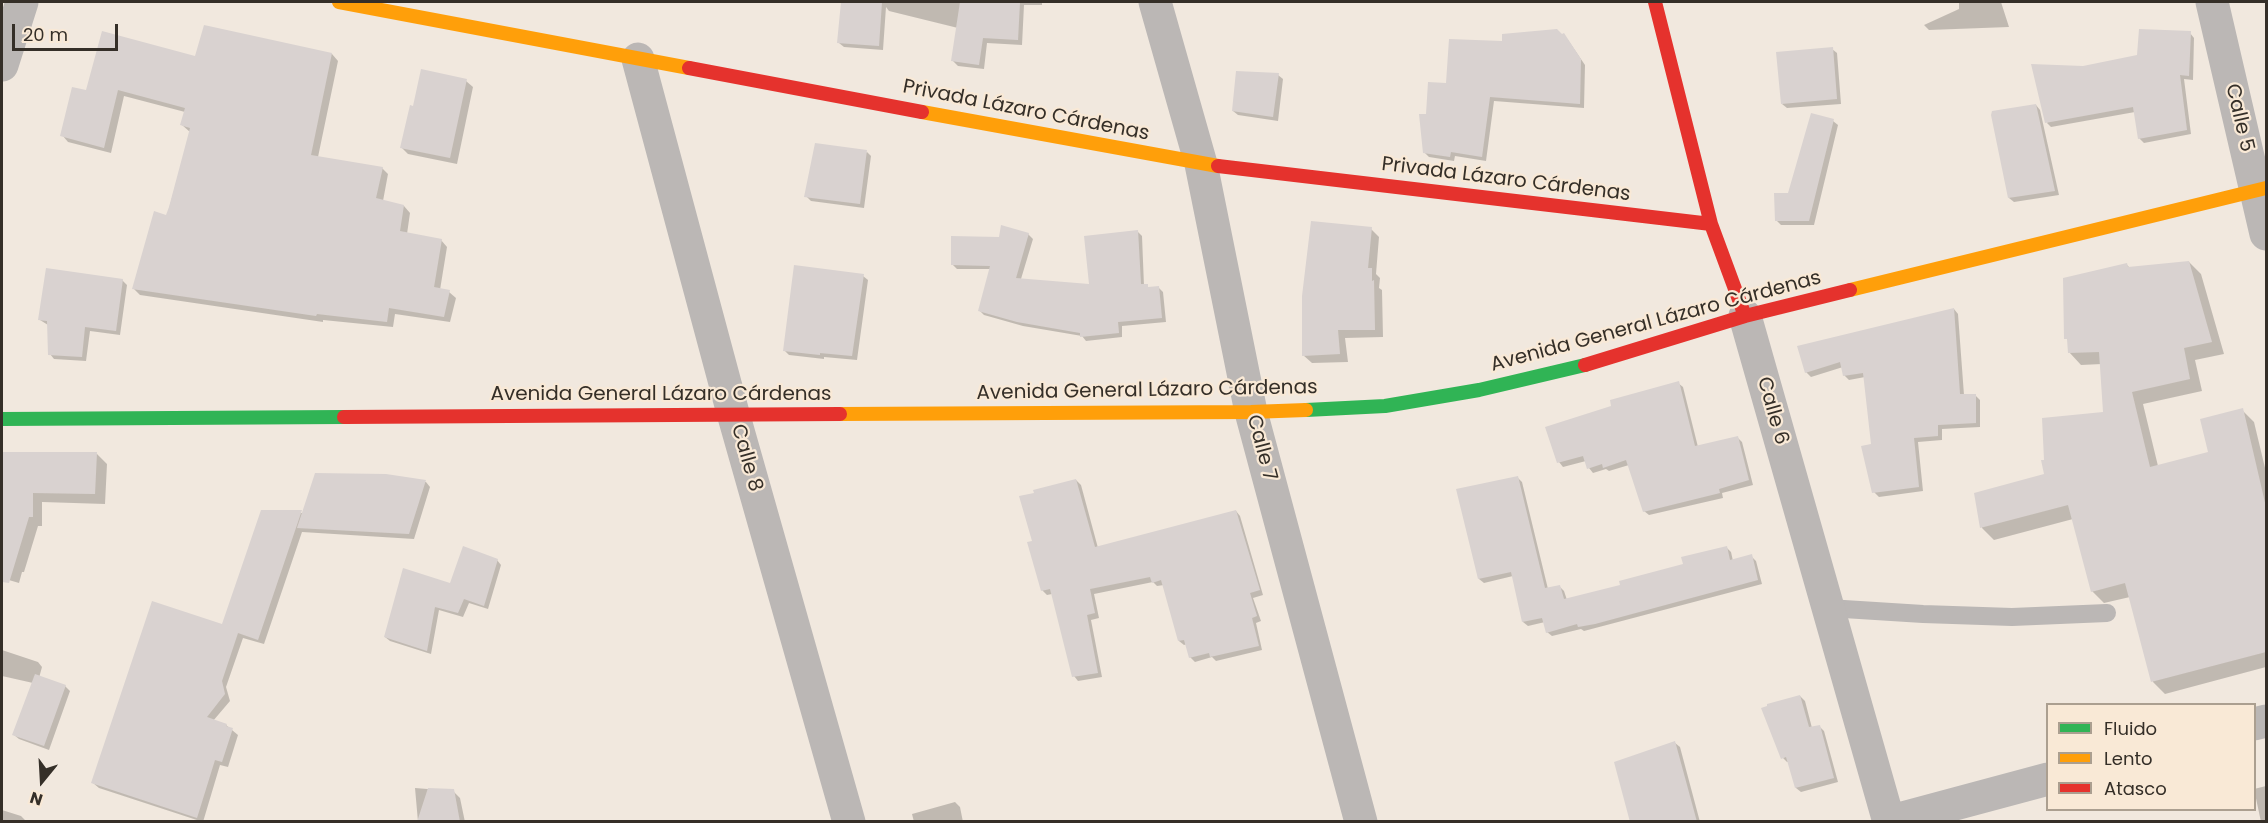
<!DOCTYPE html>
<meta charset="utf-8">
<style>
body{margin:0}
#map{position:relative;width:2268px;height:823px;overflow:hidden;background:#f1e8de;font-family:Poppins,sans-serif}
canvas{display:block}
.frame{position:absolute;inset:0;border:3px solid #352f28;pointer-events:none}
.legend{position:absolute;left:2046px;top:703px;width:210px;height:108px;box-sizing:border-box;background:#f9e9d6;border:2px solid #ab9f90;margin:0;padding:8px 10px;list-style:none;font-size:18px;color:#352f28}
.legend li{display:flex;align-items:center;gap:12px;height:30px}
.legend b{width:30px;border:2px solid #ab9f90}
.north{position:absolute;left:12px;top:751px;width:60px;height:60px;-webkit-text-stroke:4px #f9e9d6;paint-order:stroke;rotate:198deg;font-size:16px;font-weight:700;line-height:24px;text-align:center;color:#352f28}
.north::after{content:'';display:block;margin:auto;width:21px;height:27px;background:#352f28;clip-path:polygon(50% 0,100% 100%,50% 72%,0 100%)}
.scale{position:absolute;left:12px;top:24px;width:106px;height:27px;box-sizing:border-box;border:3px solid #352f28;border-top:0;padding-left:8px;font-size:18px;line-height:21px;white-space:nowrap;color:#352f28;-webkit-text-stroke:4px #f9e9d6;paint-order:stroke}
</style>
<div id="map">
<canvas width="2268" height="823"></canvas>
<div class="frame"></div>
<ul class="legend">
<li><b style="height:8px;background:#30b455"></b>Fluido</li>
<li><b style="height:8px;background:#ff9f0a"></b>Lento</li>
<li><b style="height:8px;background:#e5322d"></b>Atasco</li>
</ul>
<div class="north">N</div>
<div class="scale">20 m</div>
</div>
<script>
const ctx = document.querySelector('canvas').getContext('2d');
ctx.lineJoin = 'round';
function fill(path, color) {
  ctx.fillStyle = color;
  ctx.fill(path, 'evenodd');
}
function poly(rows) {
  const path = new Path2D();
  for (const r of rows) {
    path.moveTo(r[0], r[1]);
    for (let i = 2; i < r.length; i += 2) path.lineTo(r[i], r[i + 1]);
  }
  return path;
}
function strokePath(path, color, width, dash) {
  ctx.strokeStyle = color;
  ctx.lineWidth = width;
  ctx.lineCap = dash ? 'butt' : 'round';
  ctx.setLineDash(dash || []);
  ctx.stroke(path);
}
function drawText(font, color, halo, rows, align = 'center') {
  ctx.font = font + ' Poppins,sans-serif';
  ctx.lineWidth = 4.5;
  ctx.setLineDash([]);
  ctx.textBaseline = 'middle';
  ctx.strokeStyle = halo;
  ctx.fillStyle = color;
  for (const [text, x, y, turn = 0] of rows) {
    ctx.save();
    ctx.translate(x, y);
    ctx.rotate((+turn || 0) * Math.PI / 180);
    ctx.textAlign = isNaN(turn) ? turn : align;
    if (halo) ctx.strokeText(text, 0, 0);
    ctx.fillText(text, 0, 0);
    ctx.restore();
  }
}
fill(poly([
 [842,2,1042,2,1042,5,1024,5,1022,45,987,43,984,69,958,66,953,61,958,28,889,11,886,7,883,50,844,47,839,43],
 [1959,2,2001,2,2009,27,1929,30,1924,25,1959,9],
 [2190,33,2194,38,2193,80,2184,79,2191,134,2144,143,2139,138,2135,112,2051,127,2047,123,2083,68,2139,57],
 [1568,40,1585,65,1584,108,1494,101,1486,161,1455,156,1454,161,1429,157,1424,152,1427,115,1447,85,1504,43],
 [1832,49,1837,53,1841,104,1787,108,1782,104],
 [332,54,338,61,318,157,382,168,388,174,383,201,404,206,410,213,407,234,441,240,447,247,440,290,449,292,456,298,450,322,395,314,393,327,323,320,323,322,140,295,134,289,167,216,190,132,182,125,185,112,124,96,111,153,68,142,62,135,87,92,196,58],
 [1278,75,1283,79,1278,121,1238,115,1233,111],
 [466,81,473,87,457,164,408,154,401,147,415,108],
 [2036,105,2040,110,2059,195,2014,202,2009,198],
 [1833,121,1838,125,1814,225,1781,225,1777,221,1789,195],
 [867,152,871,156,864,208,811,201,806,196],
 [1371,229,1379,237,1376,274,1380,278,1379,288,1382,290,1383,337,1345,338,1348,362,1312,363,1303,355],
 [1138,232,1142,236,1144,286,1150,288,1158,287,1163,292,1166,322,1122,326,1122,337,1086,341,1082,336,1023,326,984,315,979,310,991,269,957,269,952,264,1000,238,1028,234,1033,239,1021,279,1090,286],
 [2189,262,2201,274,2224,354,2195,360,2202,391,2143,404,2158,466,2210,453,2242,410,2254,422,2266,472,2266,667,2165,694,2153,682,2130,597,2104,603,2092,591,2073,519,1994,540,1982,528,1975,494,2045,476,2105,414,2102,364,2081,365,2069,352,2069,341,2066,338,2127,265,2130,268],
 [863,276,868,280,857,360,824,357,824,359,789,355,784,350],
 [122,280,127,285,120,335,90,331,86,361,54,359,50,354,48,325,40,320],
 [1954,309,1958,314,1964,395,1975,395,1980,400,1980,427,1942,429,1942,440,1918,442,1923,491,1879,497,1874,492,1872,445,1865,377,1849,380,1844,375,1843,367,1811,377,1806,372],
 [1678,383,1683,387,1698,447,1737,437,1742,442,1753,485,1722,493,1723,498,1649,515,1644,511,1629,465,1609,471,1606,469,1593,473,1589,468,1586,461,1563,467,1559,462,1613,407],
 [6,453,97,454,107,464,105,504,42,502,42,526,38,526,24,572,22,572,19,583,2,578,2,466],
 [386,475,426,482,430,487,414,539,302,532,264,644,243,638,226,687,230,701,213,721,226,725,238,735,228,767,220,765,203,822,99,788,93,783,223,626,262,511,303,513],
 [1517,477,1522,482,1548,589,1560,587,1564,591,1567,600,1622,586,1685,565,1726,547,1731,552,1733,561,1751,556,1756,561,1762,584,1584,631,1581,629,1552,636,1547,632,1545,622,1528,626,1523,622,1513,576,1484,583,1479,579],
 [1076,480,1081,485,1098,548,1236,511,1240,516,1263,595,1253,598,1261,621,1256,623,1262,650,1216,661,1212,657,1195,662,1190,657,1187,644,1184,645,1179,641,1164,585,1157,586,1153,582,1094,594,1099,618,1091,620,1102,677,1078,681,1074,676,1052,594,1047,595,1042,590,1034,543],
 [497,560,501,565,488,609,469,603,463,617,439,610,431,654,390,641,385,637,451,585],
 [2,650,38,662,42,667,39,678,65,686,70,691,49,750,19,739,14,735,33,683,2,676],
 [1800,696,1805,701,1812,728,1819,726,1824,731,1838,782,1801,792,1796,788,1789,762,1787,762,1783,758],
 [1675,743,1680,747,1700,822,1634,822],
 [2266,786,2266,822,2261,822,2254,789],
 [415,788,453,791,460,798,465,822,418,822],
 [955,802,960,807,963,822,914,822,912,814],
 [2,810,21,816,27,822,2,822]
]), '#0003');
fill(poly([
 [841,2,882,2,879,46,837,43],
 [960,2,1020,2,1018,40,983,38,979,65,951,61],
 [204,25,332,53,311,155,383,167,376,198,404,205,400,231,442,239,434,287,450,290,444,317,389,308,387,322,317,314,316,316,132,289,154,211,166,215,169,207,190,128,180,125,185,108,118,90,104,148,60,136,72,87,86,90,102,31,195,56],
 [1557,29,1562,34,1564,33,1581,59,1580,104,1490,97,1482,157,1451,152,1450,157,1423,153,1419,114,1426,114,1428,82,1446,83,1449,39,1502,41,1502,34],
 [2139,29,2191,31,2189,76,2180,75,2187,130,2138,139,2133,107,2045,123,2031,64,2083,66,2137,55],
 [1833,47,1837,99,1781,104,1776,52],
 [421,69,467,79,450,158,400,148,410,105,413,106],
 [1236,71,1279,73,1273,117,1232,111],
 [2036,104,2055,191,2008,198,1991,115,1992,111],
 [1811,113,1834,119,1809,221,1775,221,1774,193,1788,193],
 [815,143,867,150,860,204,804,197],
 [1311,221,1372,227,1368,268,1372,268,1372,281,1374,280,1375,330,1338,330,1340,354,1302,356,1302,296],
 [1001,225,1029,233,1016,278,1089,284,1084,236,1138,230,1141,284,1148,284,1148,287,1159,286,1162,318,1118,322,1119,333,1080,337,1080,333,1017,322,978,311,990,266,951,265,951,236,999,237],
 [2189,261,2212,342,2184,348,2190,379,2132,392,2150,467,2208,452,2200,419,2243,408,2266,507,2266,652,2151,682,2125,583,2091,592,2068,505,1980,528,1974,493,2044,474,2041,460,2044,460,2042,418,2103,412,2099,352,2068,353,2067,339,2064,339,2063,278,2127,263,2128,267],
 [794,265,864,274,852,356,820,353,820,355,783,351],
 [46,268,123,279,116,331,85,327,82,357,48,355,47,321,38,320],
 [1954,308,1960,394,1976,394,1976,423,1938,425,1938,436,1914,438,1919,487,1872,493,1861,446,1871,444,1863,373,1843,376,1840,362,1805,373,1797,346],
 [1679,381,1695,446,1738,436,1749,480,1719,489,1720,493,1643,512,1626,460,1603,468,1602,464,1587,469,1583,456,1557,463,1545,427,1611,406,1610,400],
 [2,452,97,452,95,494,33,493,33,517,29,517,9,583,2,582],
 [315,473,386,474,426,480,409,534,297,528],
 [1518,476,1545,588,1560,585,1564,599,1620,585,1619,581,1683,564,1681,557,1727,546,1730,560,1752,554,1758,580,1595,624,1578,627,1577,624,1546,633,1542,618,1522,622,1511,572,1478,579,1456,489],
 [1076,479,1095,547,1236,510,1260,590,1250,593,1257,616,1252,618,1259,646,1210,657,1209,653,1189,658,1184,640,1178,641,1161,580,1152,583,1150,577,1090,589,1095,613,1087,615,1098,673,1072,677,1050,589,1041,591,1027,542,1032,541,1019,496,1034,493,1033,490],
 [261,510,302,510,258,640,238,633,222,681,225,694,207,717,227,724,226,726,233,728,222,762,215,760,197,818,91,783,152,601,222,624],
 [463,546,498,559,484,606,464,599,458,613,435,607,427,651,384,637,403,568,450,583],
 [35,674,66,685,44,746,12,735],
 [1800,695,1809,727,1820,725,1834,778,1795,788,1786,757,1781,759,1761,708,1767,706,1767,704],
 [1675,741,1697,822,1630,822,1614,762],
 [428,788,454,789,460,822,417,822]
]), '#d9d2d0');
strokePath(poly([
 [1828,608,1923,614,2012,617,2107,613]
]), '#bbb7b5', 18);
strokePath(poly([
 [1155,2,1201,164,1251,412,1361,822],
 [2212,2,2266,234],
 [638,59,733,413,849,822],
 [2,65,22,2],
 [1745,316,1889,822],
 [2254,724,2266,721],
 [1888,822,2048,779]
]), '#bbb7b5', 33);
strokePath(poly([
 [1306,410,1385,406,1479,390,1585,365],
 [2,419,344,417]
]), '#30b455', 14);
strokePath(poly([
 [339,2,689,68],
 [922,112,1218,166],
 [1850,290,2266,188],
 [840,414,1251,412,1306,410]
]), '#ff9f0a', 14);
strokePath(poly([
 [1655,2,1711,224,1745,316],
 [689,68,922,112],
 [1218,166,1711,224],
 [1585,365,1745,316,1850,290],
 [344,417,840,414]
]), '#e5322d', 14);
drawText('20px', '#352f28', '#f9e9d6', [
 ["Privada Lázaro Cárdenas",1026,111,11],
 ["Calle 5",2239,118,77],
 ["Privada Lázaro Cárdenas",1506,180,7],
 ["Avenida General Lázaro Cárdenas",1656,322,-15],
 ["Avenida General Lázaro Cárdenas",1147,391,-1],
 ["Avenida General Lázaro Cárdenas",661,395],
 ["Calle 6",1772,411,74],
 ["Calle 7",1261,448,75],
 ["Calle 8",746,458,74]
]);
</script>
